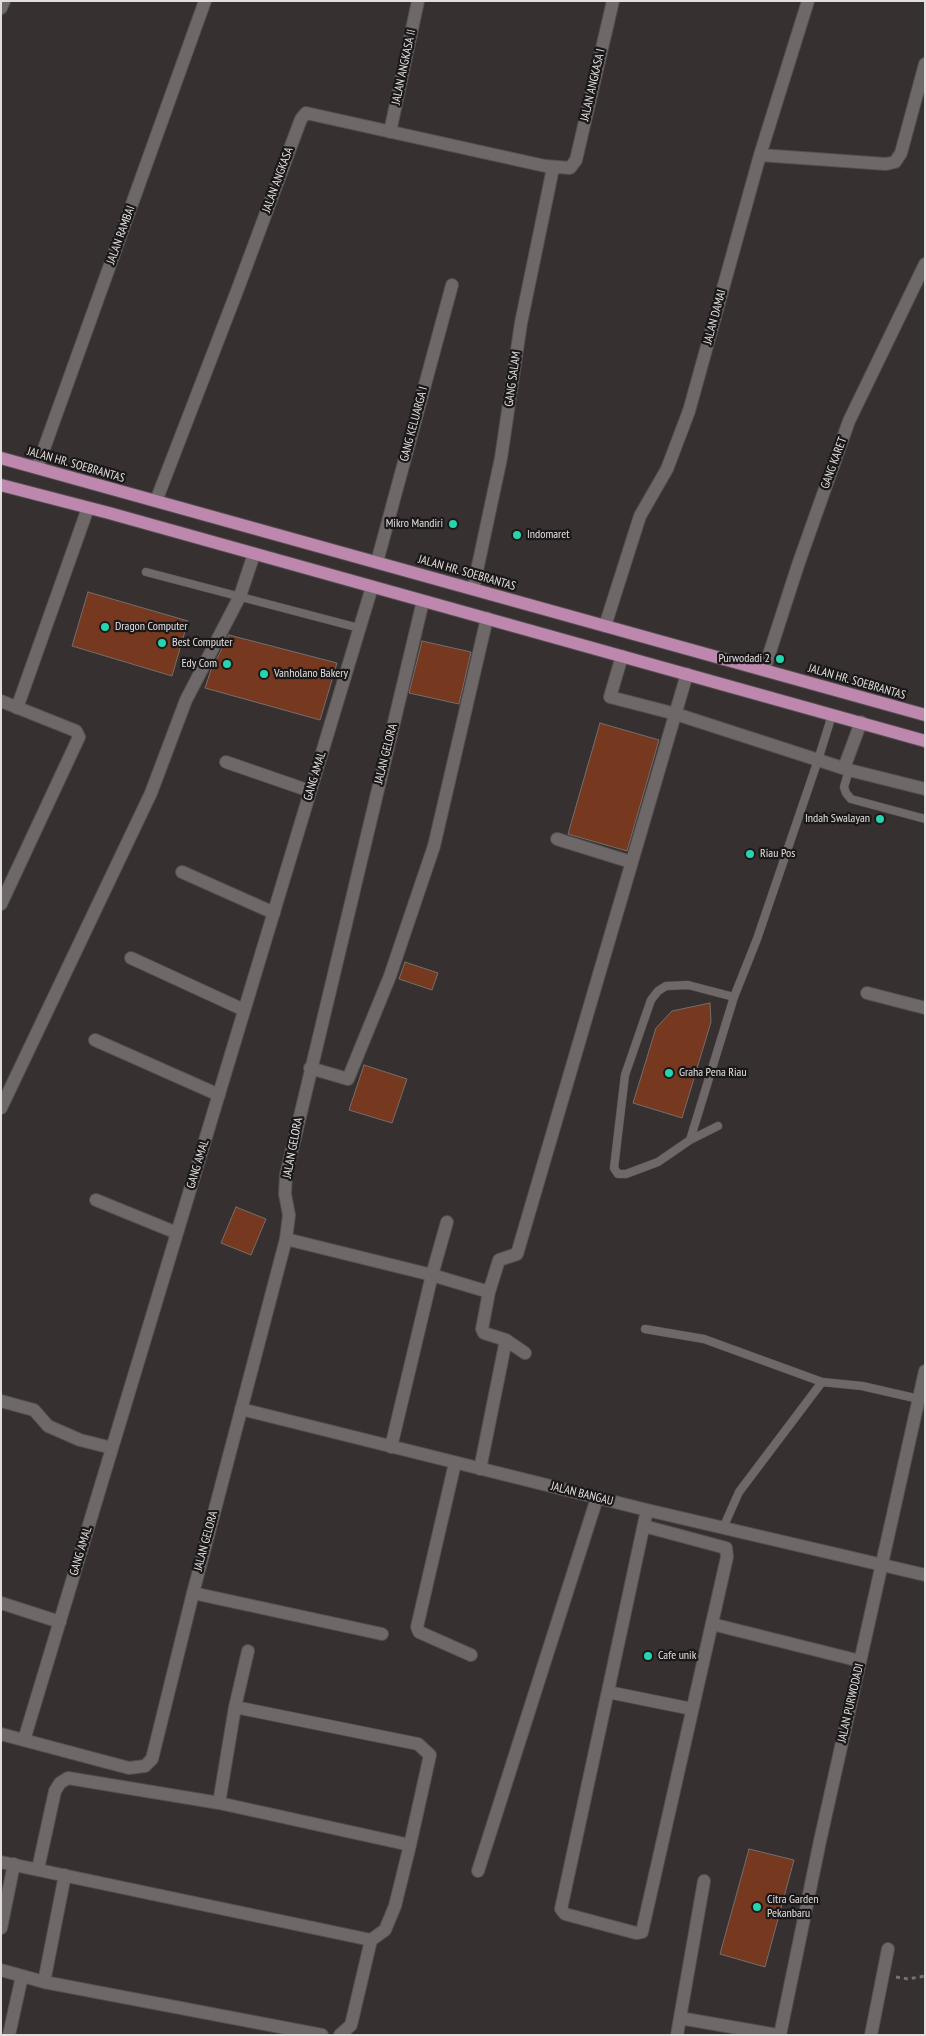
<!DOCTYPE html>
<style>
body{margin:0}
#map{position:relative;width:926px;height:2036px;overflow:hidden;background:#363030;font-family:"PT Sans Narrow",sans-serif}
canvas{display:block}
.frame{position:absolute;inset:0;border:2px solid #e2dede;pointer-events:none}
</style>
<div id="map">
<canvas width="926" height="2036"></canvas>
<div class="frame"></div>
</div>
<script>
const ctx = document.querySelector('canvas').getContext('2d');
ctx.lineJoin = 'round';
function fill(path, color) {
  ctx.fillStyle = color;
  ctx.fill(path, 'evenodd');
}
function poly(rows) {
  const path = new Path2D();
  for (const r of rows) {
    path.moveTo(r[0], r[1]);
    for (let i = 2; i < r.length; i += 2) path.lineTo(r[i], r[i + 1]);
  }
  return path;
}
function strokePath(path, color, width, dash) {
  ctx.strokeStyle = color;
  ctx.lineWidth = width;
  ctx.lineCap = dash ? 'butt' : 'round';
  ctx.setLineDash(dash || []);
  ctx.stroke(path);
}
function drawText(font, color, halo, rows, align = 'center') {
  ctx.font = font + ' "PT Sans Narrow",sans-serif';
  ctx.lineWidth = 4.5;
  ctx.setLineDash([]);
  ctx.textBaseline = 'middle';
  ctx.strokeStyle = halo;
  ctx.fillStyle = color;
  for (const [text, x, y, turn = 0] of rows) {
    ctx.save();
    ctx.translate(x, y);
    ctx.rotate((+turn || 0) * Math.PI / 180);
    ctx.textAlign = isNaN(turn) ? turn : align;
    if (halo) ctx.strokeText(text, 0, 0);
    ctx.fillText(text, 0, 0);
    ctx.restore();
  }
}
const building = poly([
 [88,592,188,621,172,676,72,646,88,592],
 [229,635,337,663,320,720,205,688,211,670,229,635],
 [422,641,471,652,459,704,409,693,422,641],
 [600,723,659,740,627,851,568,834,600,723],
 [405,962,438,973,432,990,399,979,405,962],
 [710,1003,711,1022,682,1118,633,1103,656,1028,672,1011,710,1003],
 [364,1065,407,1079,392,1123,349,1110,364,1065],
 [236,1207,266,1219,251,1255,221,1243,236,1207],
 [749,1849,794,1860,765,1967,720,1954,749,1849]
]);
fill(building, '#76381f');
strokePath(building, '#746e6c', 1);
const lane = poly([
 [146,572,359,628],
 [849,770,844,787,846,793,851,799,925,819],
 [718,1126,690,1140,658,1162,626,1174,618,1174,614,1168,625,1075,651,1000,658,991,666,986,688,985,734,997,757,939,818,760,832,715],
 [690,1140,734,997],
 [645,1329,704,1339,822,1382],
 [723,1528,739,1492,822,1382,862,1386,919,1399]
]);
const street = poly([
 [1,8,4,1],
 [390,132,418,1],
 [760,155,886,164,895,162,901,153,925,64],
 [37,468,205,1],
 [156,501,237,291,301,119,306,113,545,166,570,168,576,160,613,1],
 [377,562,452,285],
 [473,589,501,458,521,323,553,168],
 [605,626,640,516,667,469,689,411,760,155,808,1],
 [622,656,610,697,676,714,849,770,925,789],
 [764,670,798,565,849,421,925,264],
 [1,701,76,731,79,737,1,904],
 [17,708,88,508],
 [226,762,310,791],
 [844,768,861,722],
 [557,839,631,862],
 [182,872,274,913],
 [131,958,244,1010],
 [867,993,925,1008],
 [95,1040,219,1095],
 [310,1068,348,1079,390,976,434,846,487,618],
 [1,1108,151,793,186,700,240,596,254,554],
 [96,1200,177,1233],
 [286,1239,432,1275,489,1292],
 [525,1353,506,1340,484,1333,482,1329,489,1292,499,1260,517,1254,687,674],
 [1,1401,34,1410,48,1426,80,1440,112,1448],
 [241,1409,647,1510,925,1575],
 [391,1447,432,1275,447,1222],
 [455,1463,417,1627,419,1632,471,1655],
 [480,1469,506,1340],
 [644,1526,726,1548,727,1557,642,1932,636,1933,565,1914,561,1909,647,1510],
 [193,1593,382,1634],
 [1,1603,60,1622],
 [712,1624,860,1661],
 [608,1692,692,1709],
 [235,1707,418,1744,430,1755,410,1845],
 [1,1734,129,1768,145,1766,152,1759,193,1593,286,1239,289,1215,285,1194,286,1175,423,601],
 [24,1740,372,587],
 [219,1803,235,1707,248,1651],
 [1,1862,371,1940,351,2025,340,2035],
 [38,1869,55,1791,60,1783,68,1778,219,1803,410,1845,395,1906,385,1930,371,1940],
 [478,1871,597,1498],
 [1,1928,14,1864],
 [1,1970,44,1982,322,2035],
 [44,1982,65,1875],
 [680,2018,777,2035],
 [9,2035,22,1976],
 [677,2035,704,1881],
 [871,2035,888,1949]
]);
const secondary = poly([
 [780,2035,820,1841,925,1371]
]);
const primary = poly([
 [1,458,925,715],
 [1,485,109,513,925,741]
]);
strokePath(lane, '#544f4f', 9);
strokePath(street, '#544f4f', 14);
strokePath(secondary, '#544f4f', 14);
strokePath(primary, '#544f4f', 14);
strokePath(poly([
 [896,1977,908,1979,925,1976]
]), '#767171', 3, [4, 4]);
strokePath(lane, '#6f6869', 8);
strokePath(street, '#6f6869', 12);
strokePath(secondary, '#6f6869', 12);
strokePath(primary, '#bd87ae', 12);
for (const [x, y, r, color] of [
 [453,524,5,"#26d5ae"],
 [517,535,5,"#26d5ae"],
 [105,627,5,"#26d5ae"],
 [162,643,5,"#26d5ae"],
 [780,659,5,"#26d5ae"],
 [227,664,5,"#26d5ae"],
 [264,674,5,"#26d5ae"],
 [880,819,5,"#26d5ae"],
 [750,854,5,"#26d5ae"],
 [669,1073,5,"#26d5ae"],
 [648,1656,5,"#26d5ae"],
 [757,1907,5,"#26d5ae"]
]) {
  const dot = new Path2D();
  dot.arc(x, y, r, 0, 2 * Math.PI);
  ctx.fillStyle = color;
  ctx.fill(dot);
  strokePath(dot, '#1b1819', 2);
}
drawText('12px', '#e2dede', '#1b1819', [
 ["JALAN ANGKASA II",404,67,-78],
 ["JALAN ANGKASA I",593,85,-77],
 ["JALAN ANGKASA",278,180,-70],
 ["JALAN RAMBAI",121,235,-70],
 ["JALAN DAMAI",715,317,-75],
 ["GANG SALAM",513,379,-82],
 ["GANG KELUARGA I",414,424,-75],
 ["GANG KARET",834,463,-70],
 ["JALAN HR. SOEBRANTAS",76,465,16],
 ["JALAN HR. SOEBRANTAS",467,573,16],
 ["JALAN HR. SOEBRANTAS",857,682,16],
 ["JALAN GELORA",386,754,-76],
 ["GANG AMAL",315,776,-73],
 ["JALAN GELORA",293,1148,-79],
 ["GANG AMAL",198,1164,-73],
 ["JALAN BANGAU",582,1494,14],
 ["JALAN GELORA",206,1541,-75],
 ["GANG AMAL",81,1551,-73],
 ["JALAN PURWODADI",851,1703,-77]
]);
drawText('12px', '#e2dede', '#1b1819', [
 ["Mikro Mandiri",443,524,"right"],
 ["Indomaret",527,535],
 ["Dragon Computer",115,627],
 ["Best Computer",172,643],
 ["Purwodadi 2",770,659,"right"],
 ["Edy Com",217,664,"right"],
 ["Vanholano Bakery",274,674],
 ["Indah Swalayan",870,819,"right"],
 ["Riau Pos",760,854],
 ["Graha Pena Riau",679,1073],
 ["Cafe unik",658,1656],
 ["Citra Garden",767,1900],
 ["Pekanbaru",767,1914]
], 'left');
</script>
